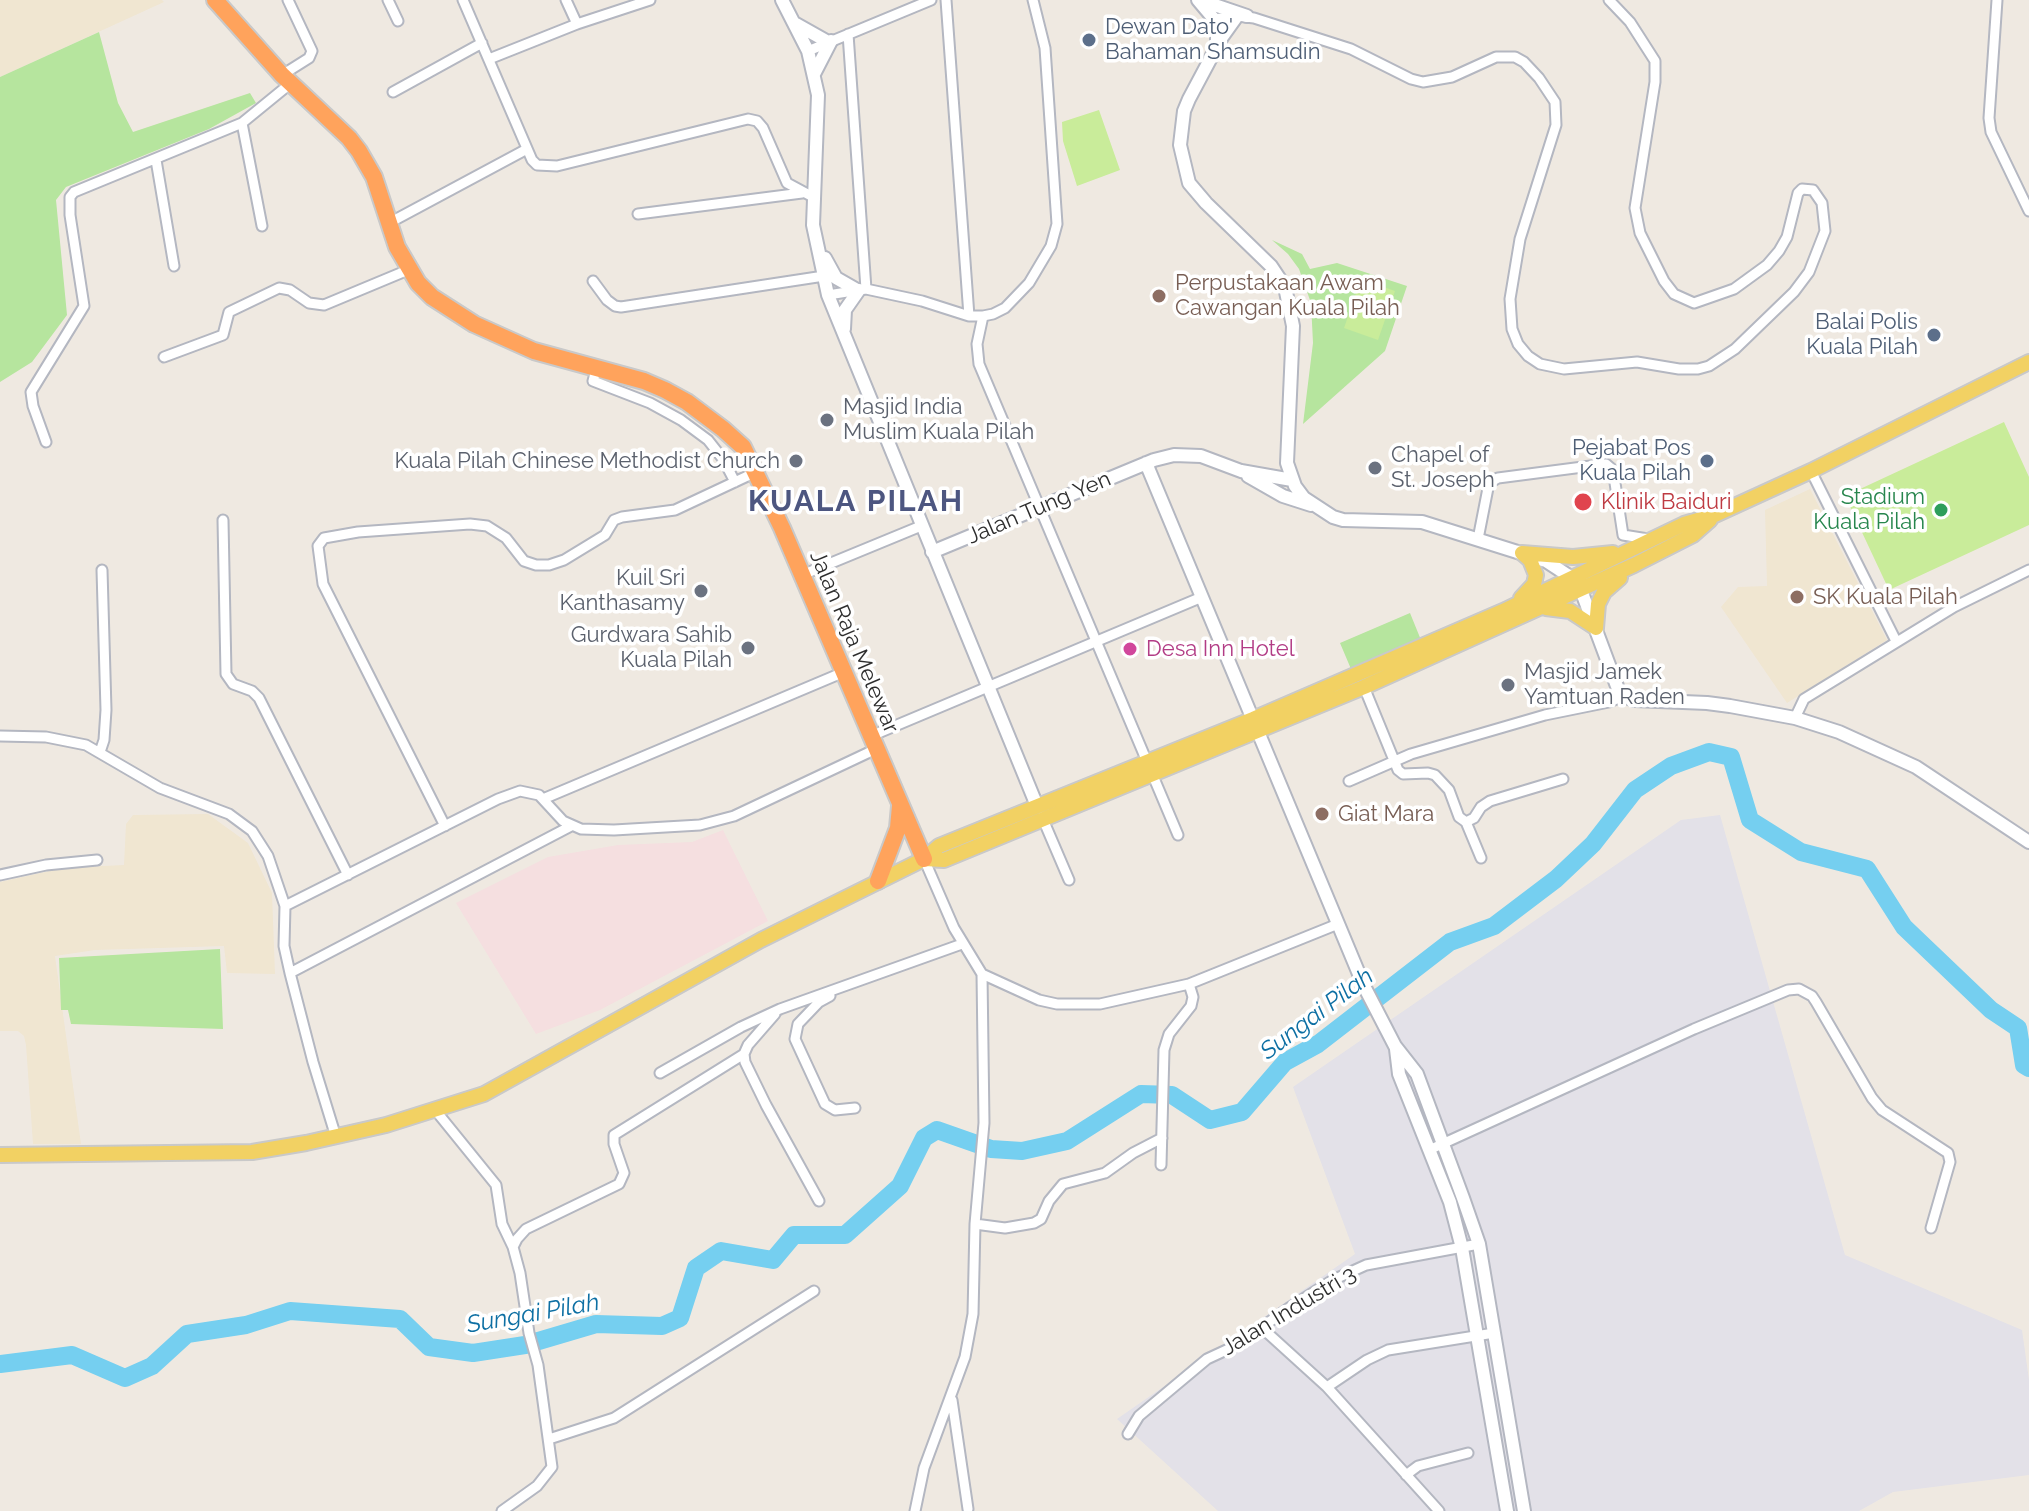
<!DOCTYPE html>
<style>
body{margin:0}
canvas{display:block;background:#efe9e1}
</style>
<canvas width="2029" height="1511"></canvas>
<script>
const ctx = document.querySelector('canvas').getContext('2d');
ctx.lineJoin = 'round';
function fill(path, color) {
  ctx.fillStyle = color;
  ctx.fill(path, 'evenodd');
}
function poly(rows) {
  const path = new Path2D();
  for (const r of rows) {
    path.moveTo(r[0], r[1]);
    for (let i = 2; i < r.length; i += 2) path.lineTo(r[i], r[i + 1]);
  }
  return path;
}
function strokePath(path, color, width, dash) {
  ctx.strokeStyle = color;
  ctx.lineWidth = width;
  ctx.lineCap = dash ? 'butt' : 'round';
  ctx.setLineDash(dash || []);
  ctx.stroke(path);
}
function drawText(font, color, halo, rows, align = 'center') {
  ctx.font = font + ' Raleway,sans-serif';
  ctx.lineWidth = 7;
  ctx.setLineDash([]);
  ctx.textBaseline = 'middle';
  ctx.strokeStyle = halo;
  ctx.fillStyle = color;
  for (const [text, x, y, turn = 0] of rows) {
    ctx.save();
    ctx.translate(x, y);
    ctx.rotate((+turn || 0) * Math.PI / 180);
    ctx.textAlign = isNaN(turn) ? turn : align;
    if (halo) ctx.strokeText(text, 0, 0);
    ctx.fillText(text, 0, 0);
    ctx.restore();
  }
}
fill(poly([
 [1720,815,1845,1255,2022,1330,2029,1380,2029,1475,1893,1492,1859,1511,1218,1511,1117,1419,1355,1254,1293,1087,1681,820]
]), '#e3e1e8');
fill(poly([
 [0,0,162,0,164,2,0,77],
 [1810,489,1887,640,1787,703,1721,607,1738,587,1767,586,1765,510],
 [208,814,248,843,272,893,275,974,227,973,224,946,95,950,55,956,81,1144,33,1144,26,1045,24,1036,18,1031,0,1031,0,882,63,868,124,865,126,824,133,815]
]), '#f0e6d1');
fill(poly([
 [723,830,768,921,600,1010,536,1034,456,903,548,857,618,845,692,842]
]), '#f5dfe0');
fill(poly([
 [99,32,118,103,133,132,250,93,256,103,209,129,66,187,56,200,67,315,32,362,0,382,0,77],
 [1272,240,1302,254,1310,269,1337,263,1407,286,1385,351,1303,424,1313,343,1311,303,1299,269,1288,254],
 [1410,613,1421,640,1351,669,1340,643],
 [220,949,223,1029,71,1024,68,1010,61,1010,59,958]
]), '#b6e59e');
fill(poly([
 [1099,110,1120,170,1077,186,1063,141,1062,122],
 [1361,279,1395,291,1378,340,1344,328],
 [2004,422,2029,477,2029,525,1889,590,1845,496]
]), '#c9ec9a');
strokePath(poly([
 [0,1364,72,1355,125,1378,152,1366,187,1334,246,1325,290,1311,400,1319,429,1347,473,1353,525,1345,596,1324,662,1326,680,1318,696,1268,721,1251,773,1260,794,1235,845,1235,900,1186,924,1138,937,1130,991,1149,1022,1151,1067,1141,1141,1094,1172,1095,1210,1120,1242,1112,1285,1062,1318,1044,1450,942,1494,926,1556,879,1593,844,1635,790,1671,766,1709,752,1731,757,1750,820,1801,852,1867,869,1904,927,1991,1010,2018,1028,2024,1065,2029,1068]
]), '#75cff0', 18);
const street = poly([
 [388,0,398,21],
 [463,0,532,160,537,165,557,166,748,119,757,121,763,128,787,183,813,197],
 [566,0,577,24],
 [946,0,969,316],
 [1997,0,1989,118,1991,132,2029,211],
 [1214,19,1237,16,1254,18,1351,49,1411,79,1423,82,1452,77,1496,57,1515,57,1524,62,1539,78,1555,102,1556,125,1520,239,1510,299,1512,329,1518,344,1528,356,1540,364,1564,369,1637,362,1679,369,1698,369,1709,366,1735,349,1794,292,1809,272,1825,231,1822,203,1813,190,1802,189,1798,193,1787,237,1779,251,1767,265,1734,289,1694,303,1674,294,1664,281,1640,233,1635,208,1655,82,1655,61,1630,22,1609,0],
 [848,34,866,289],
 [808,51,931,0],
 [489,59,577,24,650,0],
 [282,75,309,58,312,51,288,0],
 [393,92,482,43],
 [242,123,262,226],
 [156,160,174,266],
 [638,214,802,193],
 [389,223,527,149],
 [593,281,607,300,615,306,621,307,824,276],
 [828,295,866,289,922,301,969,316,983,316,993,314,1005,308,1029,283,1051,246,1057,224,1045,48,1033,0],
 [983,316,977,344,979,364,1178,835],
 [164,357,223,335,229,312,279,288,290,290,309,303,324,305,408,270],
 [596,370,593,381,650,403,681,420,708,440,723,459,735,482],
 [46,442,33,406,31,392,84,306,70,215,70,197,74,192,242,123,291,83],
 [1811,471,1896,641],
 [223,520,226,674,233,684,252,691,259,698,348,875],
 [1478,539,1489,483,1498,478,1606,464,1613,470,1623,535,1648,539],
 [802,575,921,526],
 [1364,687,1398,770,1403,774,1428,773,1435,775,1449,790,1459,817,1466,822,1474,818,1481,807,1490,801,1563,779],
 [1795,718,1804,699,1954,607,2029,570],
 [0,736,46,737,86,745,160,788,229,814,252,831,268,856,285,906,284,946,290,973,313,1062,336,1137],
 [871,736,1202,597],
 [100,752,104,740,106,710,102,570],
 [1349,781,1411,754,1545,715,1609,702,1624,696],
 [543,799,844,672],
 [1042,817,1069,880],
 [1466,822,1481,858],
 [445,826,323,584,318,546,324,538,358,532,470,524,487,526,506,538,524,561,536,565,549,565,564,560,605,535,614,520,622,517,675,510,756,472],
 [924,859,954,928,982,974,1039,1000,1057,1004,1100,1004,1189,984,1338,924],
 [0,875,46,865,97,860],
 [285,906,498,799,520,791,539,795,563,821,581,829,614,830,700,825,734,816,876,749],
 [290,973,571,826],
 [830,996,819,1002,798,1024,795,1039,825,1104,835,1110,855,1108],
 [775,1014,748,1045,744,1054,745,1062,766,1105,819,1201],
 [660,1073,741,1027,780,1009,962,944],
 [436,1111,496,1185,502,1224,513,1247],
 [1429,1150,1694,1029,1788,990,1799,989,1812,996,1816,1002,1872,1098,1882,1110,1948,1153,1950,1162,1931,1228],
 [1161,1165,1164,1050,1169,1034,1191,1006,1193,997,1189,984],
 [975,1224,1005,1228,1034,1223,1041,1219,1049,1201,1063,1184,1105,1173,1133,1153,1162,1138],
 [1262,1328,1327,1387,1439,1511],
 [1327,1387,1367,1360,1388,1350,1494,1333],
 [952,1400,968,1509],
 [1128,1434,1139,1416,1207,1359,1235,1346,1289,1308,1333,1280,1366,1265,1479,1244],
 [549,1439,614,1418,814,1291],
 [1406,1475,1418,1466,1468,1453],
 [502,1511,537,1486,552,1467,538,1365,529,1333,520,1273,513,1247,517,1239,526,1229,619,1184,624,1173,614,1144,614,1135,744,1054],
 [915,1511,924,1468,965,1357,973,1314,975,1224,984,1123,982,974]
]);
const secondary = poly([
 [782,0,808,51,818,95,813,225,828,295,1037,806],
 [1198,0,1214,19,1217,28,1217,46],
 [1200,0,1247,16],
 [1237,16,1222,37,1189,99,1184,111,1180,145,1189,183,1206,203,1271,266,1285,287,1293,326,1287,463,1295,486,1304,498,1333,517,1343,520,1422,522,1546,561,1572,578,1581,590,1618,689,1624,696,1634,700,1707,703,1730,706,1795,718,1839,732,1916,767,2029,842],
 [796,24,828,42],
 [814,74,831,41],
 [825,258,836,278,857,290],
 [844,329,845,310,859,290],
 [1146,463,1364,986,1395,1046,1417,1074,1463,1198,1479,1244,1524,1511],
 [1248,476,1283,496,1311,505],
 [932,552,1154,460,1174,455,1201,456,1241,471,1292,480],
 [1396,1049,1399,1074,1450,1202,1462,1248,1507,1511]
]);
const primary = poly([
 [1522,553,1573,557,1613,553],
 [1521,598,1534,584,1536,575,1530,560,1522,553],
 [1546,608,1570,611,1596,628],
 [1596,628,1598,604,1604,592,1620,578],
 [924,859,944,860,1364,687,1634,565,1693,535,1710,520],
 [0,1155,252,1152,306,1143,386,1125,484,1094,761,940,924,859,939,846,1253,719,1503,611,1684,524,1715,515,1811,471,2029,362]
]);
const highway = poly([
 [215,0,282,75,349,138,359,151,374,177,397,247,418,283,432,297,474,324,534,351,644,381,665,390,687,402,723,429,743,447,782,528,924,859],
 [878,881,898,828,900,806]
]);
strokePath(street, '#b4b7c1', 13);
strokePath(secondary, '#b4b7c1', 16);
strokePath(primary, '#c9c9c9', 18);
strokePath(highway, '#c9c9c9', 20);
strokePath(street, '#fff', 9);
strokePath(secondary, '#fff', 12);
strokePath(primary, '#f2d163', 14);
strokePath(highway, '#ffa35c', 16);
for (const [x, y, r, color] of [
 [1089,40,8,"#5c6f8a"],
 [1159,296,8,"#8d6e63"],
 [1934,335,8,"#5c6f8a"],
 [827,420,8,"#6b7280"],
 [796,461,8,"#6b7280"],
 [1707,461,8,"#5c6f8a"],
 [1375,468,8,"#6b7280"],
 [1583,502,10,"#e0444e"],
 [1941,510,8,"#2e9e5b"],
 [701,591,8,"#6b7280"],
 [1797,597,8,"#8d6e63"],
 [748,648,8,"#6b7280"],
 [1130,649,8,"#d1479c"],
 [1508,685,8,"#6b7280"],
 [1322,814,8,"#8d6e63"]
]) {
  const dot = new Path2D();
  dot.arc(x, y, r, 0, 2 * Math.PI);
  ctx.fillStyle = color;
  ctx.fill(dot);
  strokePath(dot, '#fff', 3);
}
drawText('22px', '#4e5e75', '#fff', [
 ["Dewan Dato'",1105,27,"left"],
 ["Bahaman Shamsudin",1105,52,"left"],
 ["Balai Polis",1918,322],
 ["Kuala Pilah",1918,347],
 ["Pejabat Pos",1691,448],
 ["Kuala Pilah",1691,473]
], 'right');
drawText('22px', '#785e54', '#fff', [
 ["Perpustakaan Awam",1175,283],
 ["Cawangan Kuala Pilah",1175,308],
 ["SK Kuala Pilah",1813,597],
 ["Giat Mara",1338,814]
], 'left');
drawText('22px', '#5b616d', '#fff', [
 ["Masjid India",843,407],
 ["Muslim Kuala Pilah",843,432],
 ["Chapel of",1391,455],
 ["St. Joseph",1391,480],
 ["Kuala Pilah Chinese Methodist Church",780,461,"right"],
 ["Kuil Sri",685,578,"right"],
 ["Kanthasamy",685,603,"right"],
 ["Gurdwara Sahib",732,635,"right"],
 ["Kuala Pilah",732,660,"right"],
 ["Masjid Jamek",1524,672],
 ["Yamtuan Raden",1524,697]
], 'left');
drawText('22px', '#27864d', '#fff', [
 ["Stadium",1925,497],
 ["Kuala Pilah",1925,522]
], 'right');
drawText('22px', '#be3a42', '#fff', [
 ["Klinik Baiduri",1601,502]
], 'left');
drawText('22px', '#2e2e2e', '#fff', [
 ["Jalan Tung Yen",1039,508,-23],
 ["Jalan Raja Melewar",854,642,67],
 ["Jalan Industri 3",1289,1311,-31]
]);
drawText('22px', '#b23c85', '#fff', [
 ["Desa Inn Hotel",1146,649]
], 'left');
drawText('italic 24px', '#0d6fa3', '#fff', [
 ["Sungai Pilah",1317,1014,-37],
 ["Sungai Pilah",533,1314,-10]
]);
ctx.letterSpacing = '2px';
drawText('bold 30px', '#4d5680', '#fff', [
 ["KUALA PILAH",856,502]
]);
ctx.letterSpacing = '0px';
</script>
